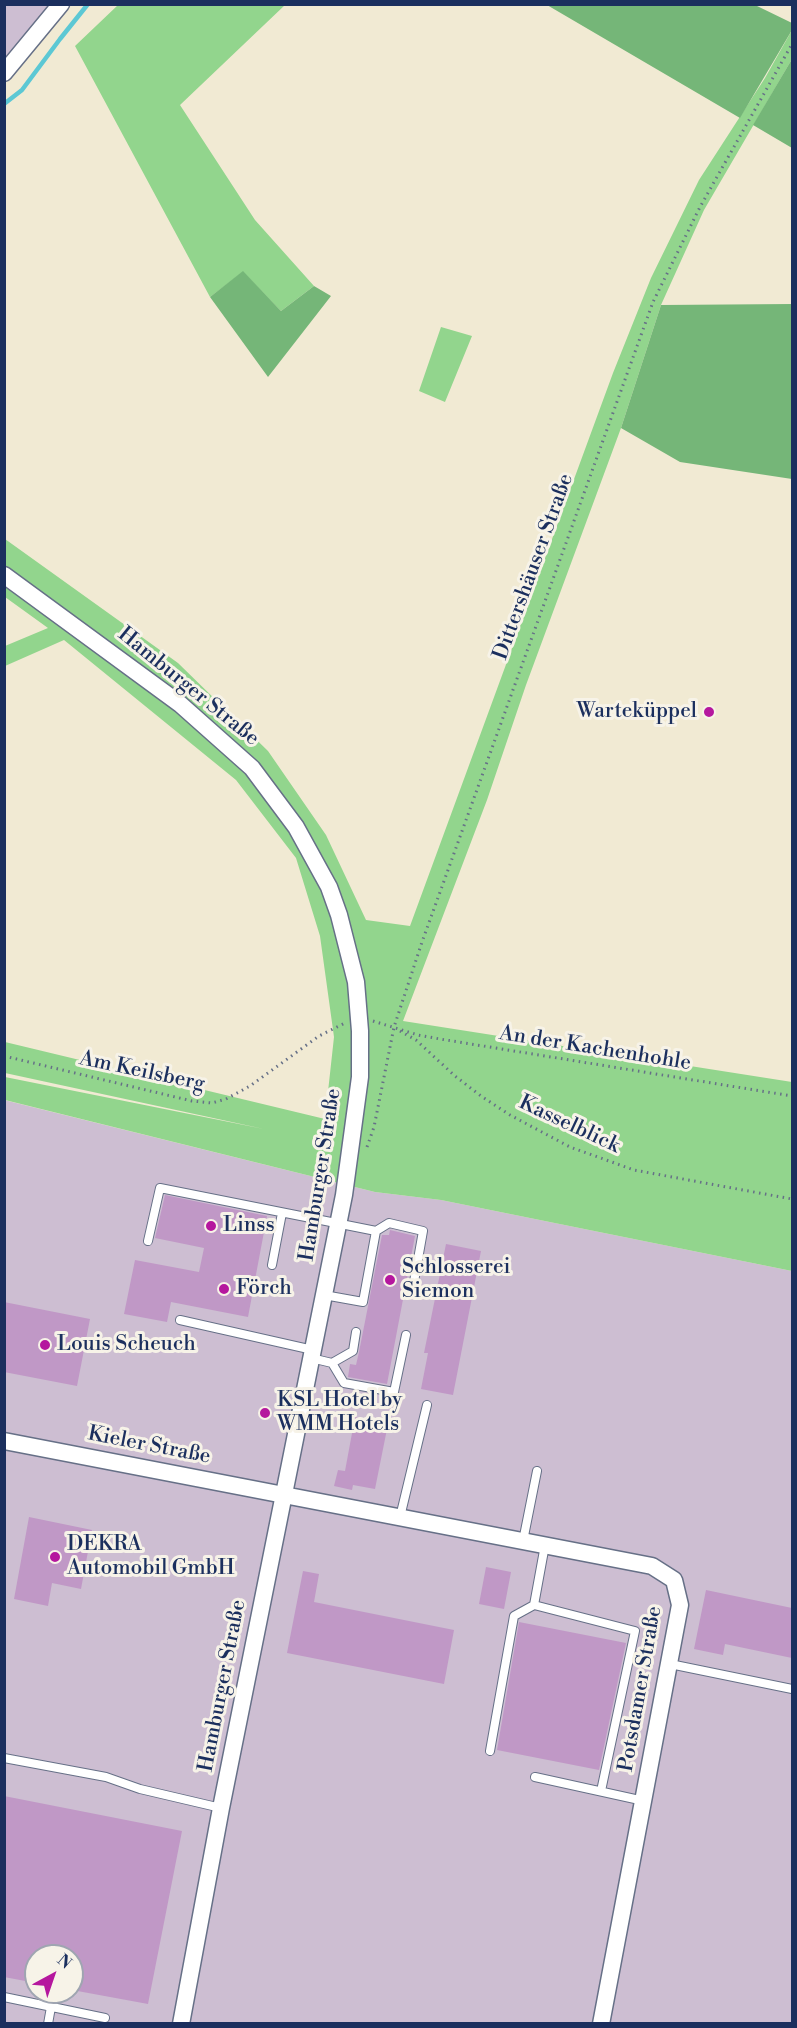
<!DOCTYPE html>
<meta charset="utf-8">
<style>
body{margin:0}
#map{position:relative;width:797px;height:2028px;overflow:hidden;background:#f1ead3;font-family:"Libre Bodoni",serif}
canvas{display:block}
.frame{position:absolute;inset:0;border:6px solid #1b2f5e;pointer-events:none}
.north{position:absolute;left:24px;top:1944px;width:60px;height:60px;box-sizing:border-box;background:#f7f3e8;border:2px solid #9fa5b1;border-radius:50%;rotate:40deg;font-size:16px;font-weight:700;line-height:24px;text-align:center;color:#1b2f5e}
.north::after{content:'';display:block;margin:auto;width:21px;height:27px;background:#b5179e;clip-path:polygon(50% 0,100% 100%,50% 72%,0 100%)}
</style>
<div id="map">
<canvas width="797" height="2028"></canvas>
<div class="frame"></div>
<div class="north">N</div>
</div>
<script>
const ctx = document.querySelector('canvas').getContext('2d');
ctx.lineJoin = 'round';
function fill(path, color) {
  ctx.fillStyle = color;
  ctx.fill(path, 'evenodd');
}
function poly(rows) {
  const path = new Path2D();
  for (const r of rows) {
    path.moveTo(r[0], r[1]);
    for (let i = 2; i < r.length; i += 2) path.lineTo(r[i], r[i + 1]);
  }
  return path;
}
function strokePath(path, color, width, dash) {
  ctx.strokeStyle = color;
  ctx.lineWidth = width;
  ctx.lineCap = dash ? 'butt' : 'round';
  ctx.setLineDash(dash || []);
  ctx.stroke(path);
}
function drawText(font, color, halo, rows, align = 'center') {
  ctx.font = font + ' "Libre Bodoni",serif';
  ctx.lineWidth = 6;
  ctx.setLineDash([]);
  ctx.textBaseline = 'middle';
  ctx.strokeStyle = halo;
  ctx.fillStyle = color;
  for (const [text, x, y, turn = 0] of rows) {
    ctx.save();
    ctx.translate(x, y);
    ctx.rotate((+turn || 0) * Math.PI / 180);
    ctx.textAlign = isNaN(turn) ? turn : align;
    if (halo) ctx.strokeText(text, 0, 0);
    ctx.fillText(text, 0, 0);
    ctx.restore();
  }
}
fill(poly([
 [5,4,49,5,5,59,4,5],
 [4,1100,375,1192,441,1200,792,1271,792,2023,5,2023],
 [36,1956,72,1956,72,1992,36,1992]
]), '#cdbed2');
fill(poly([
 [118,5,285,5,180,105,255,220,314,286,281,311,243,272,210,297,75,46],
 [792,30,792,59,704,210,661,305,621,428,526,685,487,800,403,1021,792,1082,792,1271,441,1200,375,1192,5,1100,5,1077,264,1129,5,1073,5,1042,325,1119,334,1037,320,936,296,858,236,780,64,640,5,666,5,646,48,628,5,597,5,539,178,663,268,751,326,835,366,920,410,926,613,373,651,278,699,180,765,78],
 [441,327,472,336,445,402,419,391]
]), '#92d58d');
fill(poly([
 [547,5,755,5,792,23,792,30,740,118],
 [792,59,792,148,753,125],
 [243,271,281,311,314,286,331,296,268,377,210,297],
 [792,304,792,479,680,462,621,428,661,305]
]), '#75b678');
strokePath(poly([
 [4,104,22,90,60,39,88,4]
]), '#5cc8d4', 4.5);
fill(poly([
 [165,1195,267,1216,248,1317,171,1302,167,1322,124,1314,135,1260,199,1272,204,1248,155,1238],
 [390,1230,415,1236,387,1384,348,1377,350,1364,356,1365,359,1352,382,1235,389,1235],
 [446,1244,481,1251,453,1395,421,1389,428,1353,424,1353],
 [4,1302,90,1319,77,1386,4,1372],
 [355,1417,388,1424,375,1489,353,1485,352,1490,334,1486,338,1470,345,1471],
 [29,1517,92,1530,81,1589,52,1583,48,1606,14,1599],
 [486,1567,511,1572,504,1609,479,1604],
 [303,1571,319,1574,314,1602,454,1630,444,1684,287,1653],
 [706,1590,792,1608,792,1658,725,1644,723,1655,694,1649],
 [519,1622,626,1643,599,1770,497,1750],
 [4,1796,182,1831,148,2004,72,1990,72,1956,36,1956,36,1983,4,1977]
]), '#c098c6');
const lane = poly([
 [376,1231,389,1223,423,1231,412,1293],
 [148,1241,160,1188,376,1231,363,1302,324,1295],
 [272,1265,282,1213],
 [180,1320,313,1350],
 [311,1358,332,1363,344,1383,394,1392,406,1335],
 [332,1363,353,1351,356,1332],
 [400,1517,427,1405],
 [523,1541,537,1471],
 [534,1605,635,1631,601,1791],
 [670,1664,792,1689],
 [490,1751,514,1616,534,1605,545,1545],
 [4,1758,106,1777,140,1789,221,1808],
 [535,1777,644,1801],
 [4,1997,105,2018],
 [48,2024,51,2007]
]);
const street = poly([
 [4,73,61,4],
 [4,575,180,704,252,768,296,827,329,887,339,915,356,982,360,1031,360,1077,344,1195,221,1808,181,2024],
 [4,1441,652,1566,674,1580,680,1605,601,2024]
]);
strokePath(lane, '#667087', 10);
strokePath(street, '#667087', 19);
strokePath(poly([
 [373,1021,418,1035,440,1039,792,1096],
 [400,1031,416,1040,455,1076,481,1096,510,1115,570,1147,634,1170,792,1199],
 [4,1056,192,1101,212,1103,226,1099,250,1086,319,1036,345,1023],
 [367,1147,374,1127,394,1027,422,942,653,302,700,207,792,44]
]), '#667087', 3, [1.5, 4.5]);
strokePath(lane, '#fff', 8);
strokePath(street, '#fff', 16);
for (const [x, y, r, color] of [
 [709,712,6,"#b5179e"],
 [211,1226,6,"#b5179e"],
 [390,1280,6,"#b5179e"],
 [224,1289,6,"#b5179e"],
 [45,1345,6,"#b5179e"],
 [265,1413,6,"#b5179e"],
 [55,1557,6,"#b5179e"]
]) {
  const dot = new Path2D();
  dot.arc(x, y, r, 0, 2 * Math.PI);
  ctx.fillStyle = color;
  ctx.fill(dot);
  strokePath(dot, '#f7f3e8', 2);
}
drawText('21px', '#1b2f5e', '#f7f3e8', [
 ["Dittershäuser Straße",534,567,-70],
 ["Hamburger Straße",188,687,39],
 ["An der Kachenhohle",595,1049,9],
 ["Am Keilsberg",142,1072,12],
 ["Kasselblick",569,1125,25],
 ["Hamburger Straße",321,1175,-81],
 ["Kieler Straße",149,1446,11],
 ["Hamburger Straße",223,1686,-79],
 ["Potsdamer Straße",641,1689,-80]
]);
drawText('21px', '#1b2f5e', '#f7f3e8', [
 ["Warteküppel",697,712,"right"],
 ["Linss",223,1226],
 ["Schlosserei",402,1268],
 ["Siemon",402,1292],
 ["Förch",236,1289],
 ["Louis Scheuch",57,1345],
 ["KSL Hotel by",277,1401],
 ["WMM Hotels",277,1425],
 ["DEKRA",67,1545],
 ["Automobil GmbH",67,1569]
], 'left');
</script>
